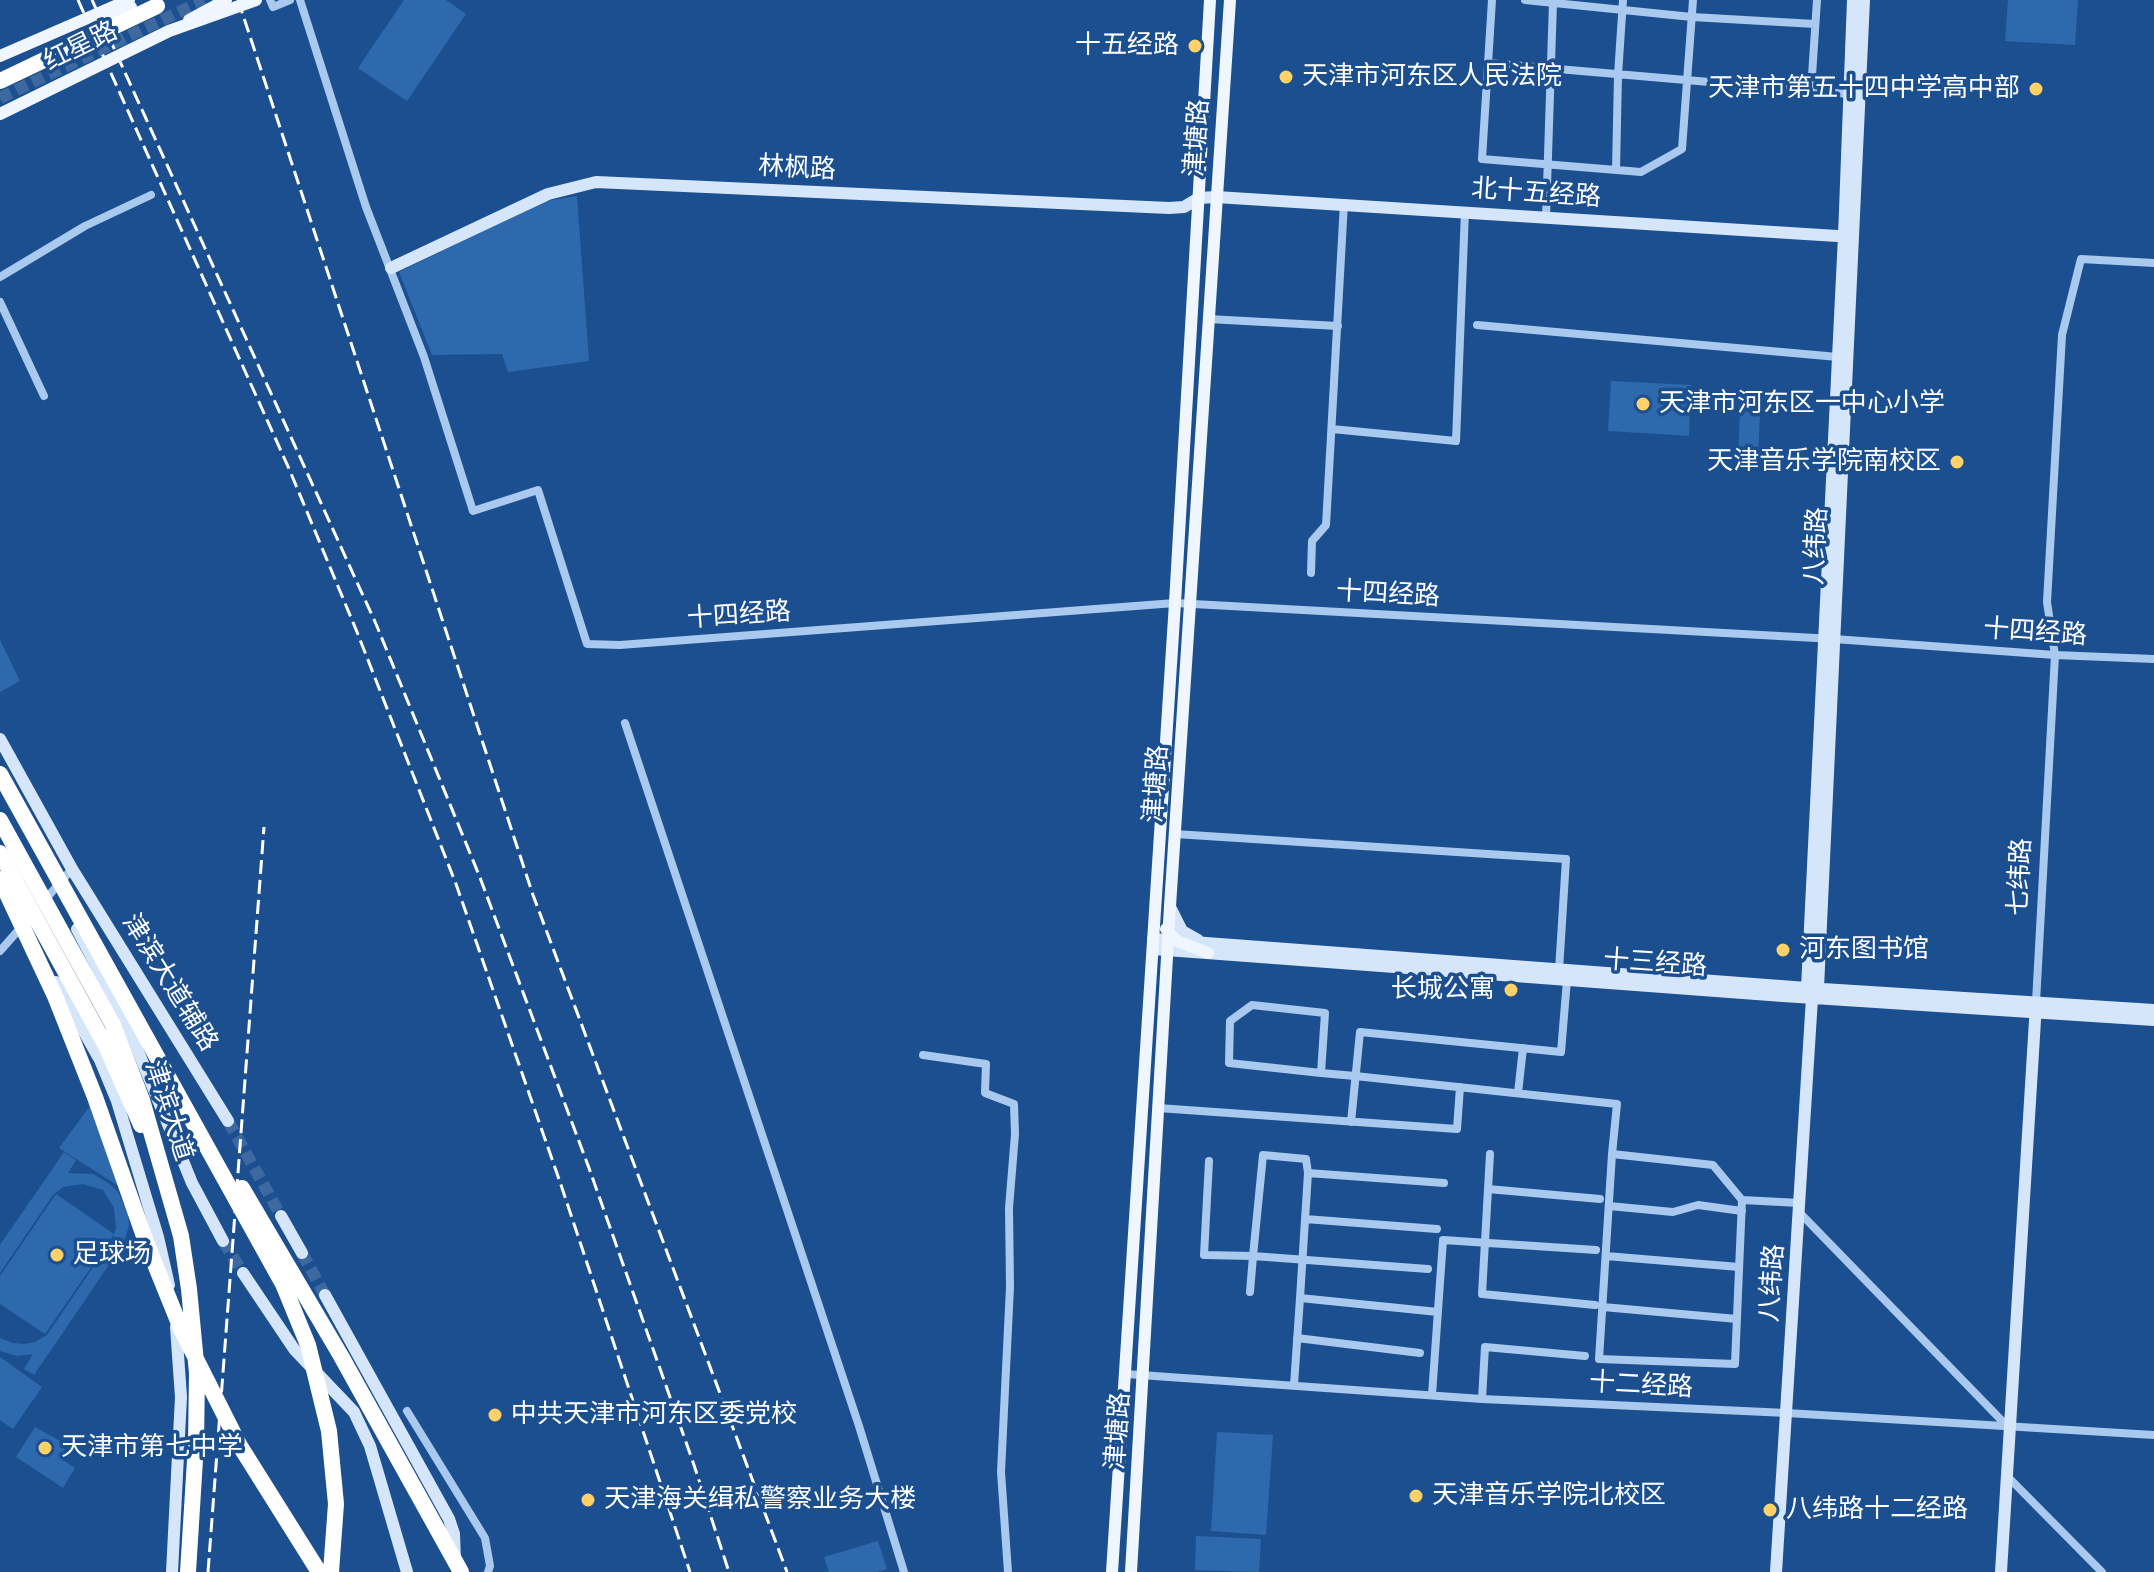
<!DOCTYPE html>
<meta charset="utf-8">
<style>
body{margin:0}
canvas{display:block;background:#1b4f8f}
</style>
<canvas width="2154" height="1572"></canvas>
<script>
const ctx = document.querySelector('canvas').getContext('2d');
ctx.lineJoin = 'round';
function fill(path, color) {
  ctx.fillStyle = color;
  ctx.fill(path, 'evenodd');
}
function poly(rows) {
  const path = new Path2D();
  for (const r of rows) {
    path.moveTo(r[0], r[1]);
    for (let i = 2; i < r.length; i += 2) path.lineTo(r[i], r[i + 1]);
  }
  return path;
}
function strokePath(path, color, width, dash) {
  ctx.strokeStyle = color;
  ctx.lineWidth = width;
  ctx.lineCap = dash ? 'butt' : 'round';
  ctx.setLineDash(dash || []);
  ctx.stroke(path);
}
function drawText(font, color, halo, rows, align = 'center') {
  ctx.font = font + ' "Varela Round","Noto Sans SC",sans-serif';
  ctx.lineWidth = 7;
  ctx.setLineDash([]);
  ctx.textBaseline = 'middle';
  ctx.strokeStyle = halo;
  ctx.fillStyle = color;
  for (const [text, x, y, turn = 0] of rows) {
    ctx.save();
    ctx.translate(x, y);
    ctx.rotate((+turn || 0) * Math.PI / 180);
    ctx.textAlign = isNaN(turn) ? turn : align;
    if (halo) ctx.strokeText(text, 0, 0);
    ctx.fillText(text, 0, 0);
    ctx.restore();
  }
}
fill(poly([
 [404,0,446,0,466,14,407,101,358,68],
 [2008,0,2078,0,2075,45,2005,41],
 [577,196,589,361,508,372,502,354,432,355,399,272,546,201],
 [1611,381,1691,385,1689,436,1608,431],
 [1740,411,1760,413,1758,457,1738,455],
 [0,640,20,681,0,692],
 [93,1102,120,1187,59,1148],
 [64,1152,76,1160,68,1173,93,1174,110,1184,118,1192,128,1214,129,1226,123,1244,34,1375,24,1369,33,1354,17,1356,0,1351,0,1338,13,1343,25,1344,35,1342,47,1335,113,1238,116,1228,114,1208,103,1190,83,1184,63,1187,53,1195,0,1273,0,1245],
 [56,1194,114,1234,45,1334,0,1304,0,1276],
 [0,1357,42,1387,13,1429,0,1420],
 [35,1427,67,1445,60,1458,75,1468,63,1488,16,1457],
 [1217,1432,1273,1435,1266,1535,1211,1531],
 [1196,1536,1261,1539,1259,1572,1195,1570],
 [878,1541,887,1569,877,1572,829,1572,824,1557]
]), '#2e69ad');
strokePath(poly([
 [0,98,204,0],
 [228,1121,281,1216],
 [223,1241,243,1273],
 [302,1253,325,1295]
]), '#3d69a0', 12, [12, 6]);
strokePath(poly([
 [270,0,273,7,290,0],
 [300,0,366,207,424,357,473,511,538,490,587,644,620,645,1175,603,1834,639,2055,655,2154,659],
 [1492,0,1482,159,1641,172,1682,149,1693,0],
 [1525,0,1692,17,1815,24],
 [1488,63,1849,94],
 [1811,91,1817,0],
 [1616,170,1618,75,1623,0],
 [1546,217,1553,2],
 [0,277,85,226,151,195],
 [0,302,44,396],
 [1208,319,1338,326],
 [1477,325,1838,357],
 [1332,429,1456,441,1465,211],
 [1311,573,1312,541,1326,525,1344,203],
 [625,723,859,1426,904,1572],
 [1175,834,1566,859,1559,970],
 [43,902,72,869],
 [0,951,23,925],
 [2036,1002,2055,655,2047,602,2062,335,2081,259,2154,263],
 [923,1055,986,1064,985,1093,1014,1104,1015,1134,1009,1208,1010,1287,1001,1472,1008,1572],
 [1321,1073,1325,1013,1252,1005,1230,1021,1229,1063,1321,1073,1355,1076,1617,1104,1612,1154],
 [1518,1093,1523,1048],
 [1158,1108,1457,1129,1460,1087],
 [1351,1122,1360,1032,1561,1052,1567,980],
 [1490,1154,1482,1294,1595,1305],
 [1612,1154,1713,1165,1742,1200,1735,1364,1599,1359,1612,1154],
 [1209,1161,1204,1255,1253,1256,1250,1292],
 [1308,1173,1306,1159,1263,1155,1253,1256,1428,1269],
 [1488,1189,1600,1199],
 [1742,1200,1800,1203],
 [1609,1206,1673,1212,1698,1205,1742,1211],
 [1800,1213,2009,1428],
 [1305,1219,1437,1229],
 [1606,1256,1739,1267],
 [1603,1307,1737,1319],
 [1438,1312,1300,1298,1308,1173,1444,1183],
 [1297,1338,1420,1353],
 [1126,1374,1482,1399,1787,1413,2154,1435],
 [1294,1385,1300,1298],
 [1432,1395,1443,1240,1596,1250],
 [1482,1399,1485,1347,1585,1356],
 [407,1411,485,1538,490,1566,488,1572],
 [2007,1476,2102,1572]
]), '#a9c9ee', 8);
strokePath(poly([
 [391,268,548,194,596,182,1169,208,1184,207,1199,198,1216,197,1853,237],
 [0,739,72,869,228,1121],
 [1170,907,1182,931,1198,940],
 [77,929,129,1029,192,1183,223,1241],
 [1153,939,1807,988,2154,1010],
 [1153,949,1783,996,2154,1020],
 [56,982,100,1060,117,1101,158,1237,169,1285],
 [1813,995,1818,988,1864,0],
 [281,1216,302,1253],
 [243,1273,294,1349,354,1412,370,1446,407,1572],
 [325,1295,449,1519,454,1534,455,1561],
 [172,1572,181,1397,176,1327],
 [1776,1572,1812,998,1807,988,1844,236,1853,0],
 [2001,1572,2036,1004]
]), '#d6e6fa', 12);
strokePath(poly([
 [189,20,226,0],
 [1166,929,1177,941,1208,953],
 [1112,1572,1175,603,1210,0],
 [1131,1572,1170,906,1230,0]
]), '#f0f6ff', 12);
strokePath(poly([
 [188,1572,196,1444]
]), '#fff', 16);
strokePath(poly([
 [78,0,290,471,357,632,456,884,560,1182,690,1572],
 [92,0,376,624,479,875,589,1168,693,1462,729,1572],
 [238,0,533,895,787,1572],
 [208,1572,264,827]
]), '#fff', 3, [14, 6]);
strokePath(poly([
 [92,30,131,7],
 [0,56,129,0],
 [0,114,169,31,256,0]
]), '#f0f6ff', 12);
strokePath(poly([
 [0,81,157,6],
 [0,774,283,1284,308,1345,329,1431,336,1504,331,1572],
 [0,820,113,1025,142,1100,181,1236,189,1289,197,1373,196,1444],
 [0,853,106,1046,141,1125],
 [0,879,55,996,95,1097,146,1242,182,1331,240,1446,319,1572],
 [242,1188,341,1356,461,1572]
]), '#fff', 16);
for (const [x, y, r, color] of [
 [1195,46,8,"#ffd166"],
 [1286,77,8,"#ffd166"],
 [2036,89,8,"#ffd166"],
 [1643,404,8,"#ffd166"],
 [1957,462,8,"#ffd166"],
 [1783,950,8,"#ffd166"],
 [1511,990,8,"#ffd166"],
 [57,1255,8,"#ffd166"],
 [495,1415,8,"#ffd166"],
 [45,1448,8,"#ffd166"],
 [1416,1496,8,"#ffd166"],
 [588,1500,8,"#ffd166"],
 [1770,1510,8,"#ffd166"]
]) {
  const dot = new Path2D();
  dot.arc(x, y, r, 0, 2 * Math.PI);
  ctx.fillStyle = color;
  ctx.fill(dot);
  strokePath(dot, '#1b4f8f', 3);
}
drawText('26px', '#fff', '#1b4f8f', [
 ["十五经路",1179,46,"right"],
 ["天津市河东区人民法院",1302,77],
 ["天津市第五十四中学高中部",2020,89,"right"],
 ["天津市河东区一中心小学",1659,404],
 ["天津音乐学院南校区",1941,462,"right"],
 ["河东图书馆",1799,950],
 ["长城公寓",1495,990,"right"],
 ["足球场",73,1255],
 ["中共天津市河东区委党校",511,1415],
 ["天津市第七中学",61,1448],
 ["天津音乐学院北校区",1432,1496],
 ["天津海关缉私警察业务大楼",604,1500],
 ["八纬路十二经路",1786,1510]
], 'left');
drawText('26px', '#fff', '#1b4f8f', [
 ["红星路",81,47,-26],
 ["津塘路",1198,138,-86],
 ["林枫路",797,169,3],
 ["北十五经路",1536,194,4],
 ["八纬路",1817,546,-87],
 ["十四经路",1388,595,3],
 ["十四经路",739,616,-4],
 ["十四经路",2035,633,4],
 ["津塘路",1157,784,-86],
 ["七纬路",2021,877,-87],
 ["十三经路",1655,964,4],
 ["津滨大道辅路",169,983,58],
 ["津滨大道",168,1111,72],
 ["八纬路",1773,1283,-86],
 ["十二经路",1641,1386,3],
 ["津塘路",1119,1431,-86]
]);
</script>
